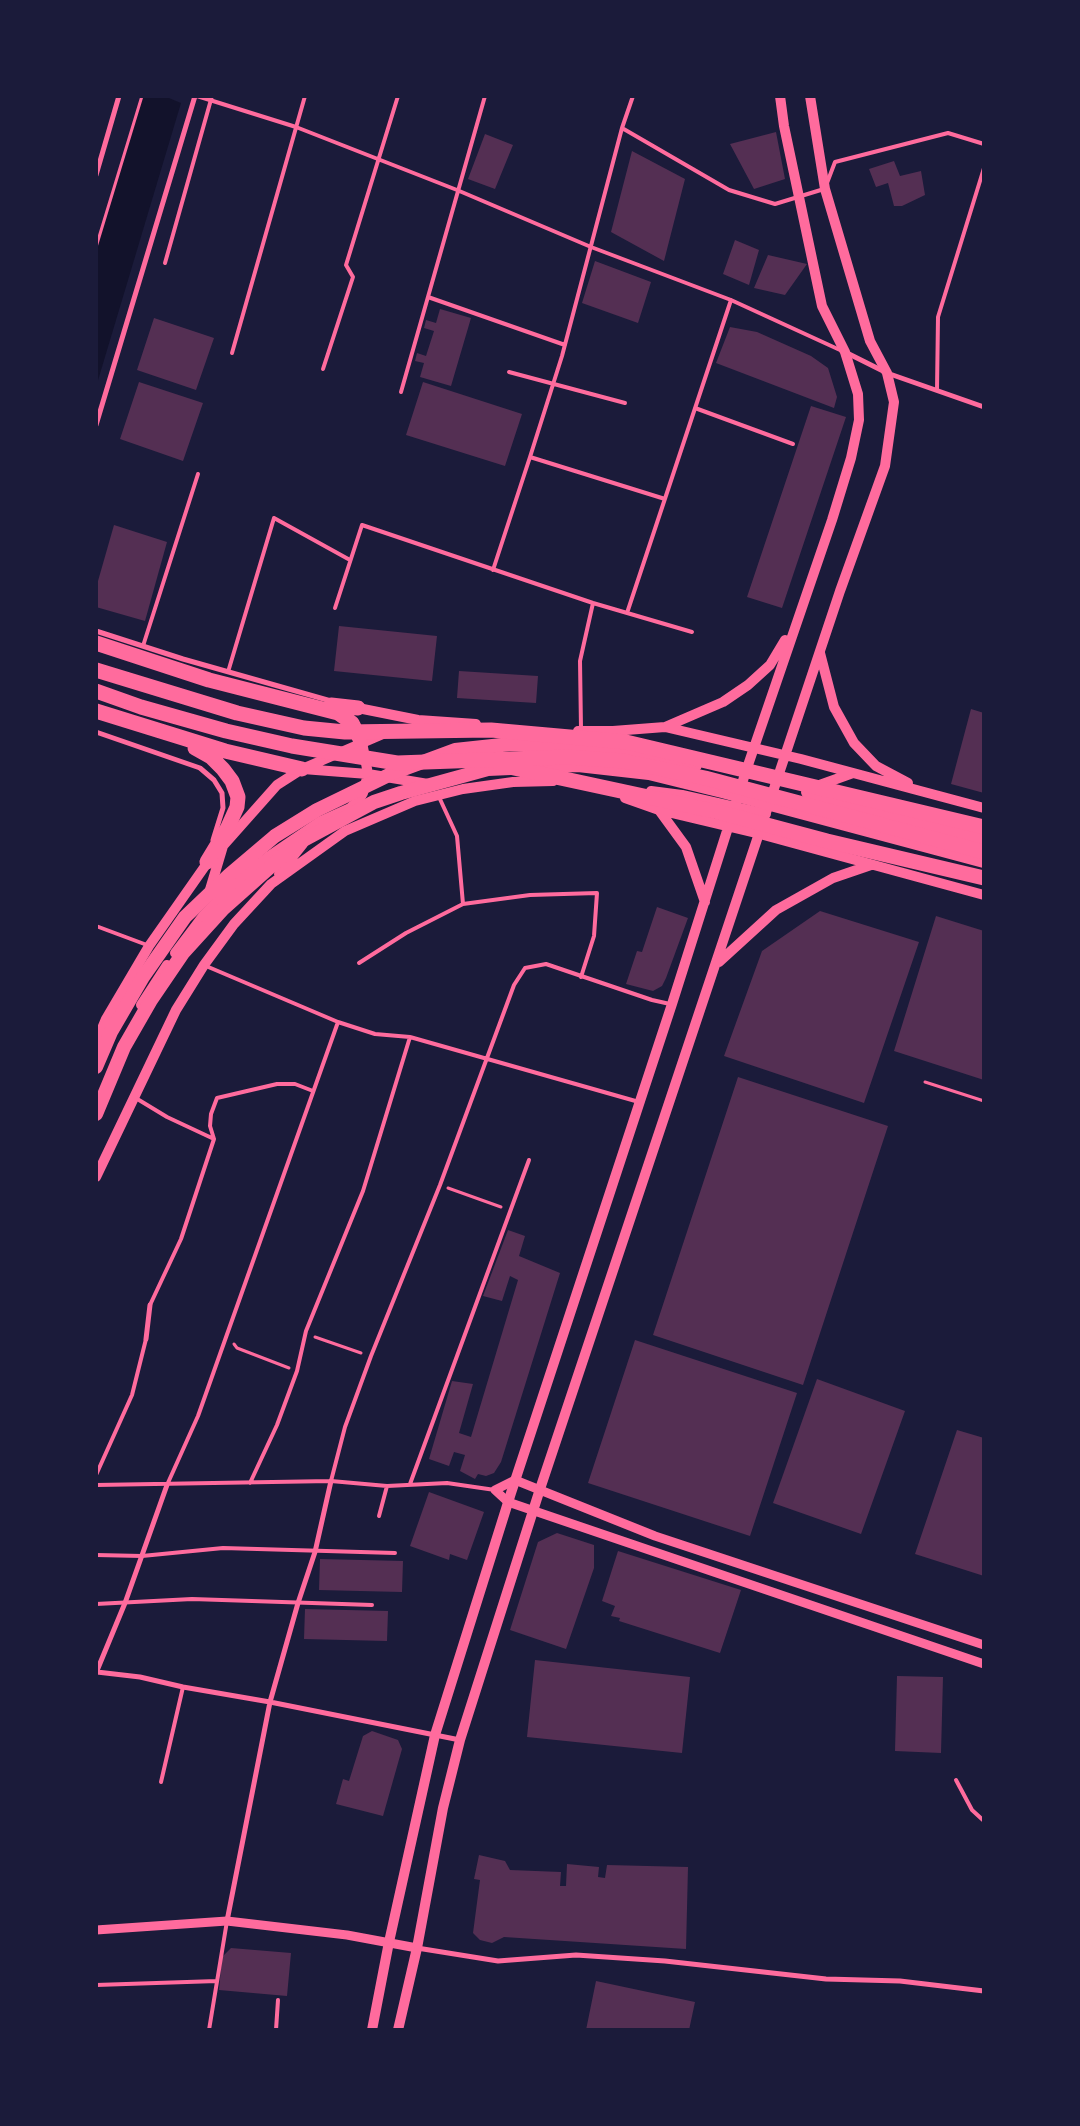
<!DOCTYPE html>
<style>
body{margin:0}
#map{position:relative;width:1080px;height:2126px;overflow:hidden;background:#1b1b3a;font-family:"Fira Sans Condensed",sans-serif}
canvas{display:block}
.frame{position:absolute;inset:0;border:98px solid #1b1b3a;pointer-events:none}
</style>
<div id="map">
<canvas width="1080" height="2126"></canvas>
<div class="frame"></div>
</div>
<script>
const ctx = document.querySelector('canvas').getContext('2d');
ctx.lineJoin = 'round';
function fill(path, color) {
  ctx.fillStyle = color;
  ctx.fill(path, 'evenodd');
}
function poly(rows) {
  const path = new Path2D();
  for (const r of rows) {
    path.moveTo(r[0], r[1]);
    for (let i = 2; i < r.length; i += 2) path.lineTo(r[i], r[i + 1]);
  }
  return path;
}
function strokePath(path, color, width, dash) {
  ctx.strokeStyle = color;
  ctx.lineWidth = width;
  ctx.lineCap = dash ? 'butt' : 'round';
  ctx.setLineDash(dash || []);
  ctx.stroke(path);
}
fill(poly([
 [142,96,164,96,181,103,96,387,96,254]
]), '#12122b');
fill(poly([
 [776,132,785,179,754,189,730,144],
 [485,134,513,145,495,189,468,179],
 [632,151,685,179,664,261,611,232],
 [894,161,900,176,921,171,925,195,902,206,894,206,888,183,876,187,869,169],
 [735,240,759,250,749,285,723,274],
 [768,255,807,264,785,295,754,288],
 [595,261,651,282,638,323,582,303],
 [440,309,471,318,451,386,420,377,424,363,415,361,417,353,426,356,434,331,424,328,426,320,436,323],
 [154,318,214,338,196,390,137,370],
 [730,327,757,332,811,356,828,368,837,397,834,408,716,363],
 [139,382,203,403,183,461,120,439],
 [423,382,522,414,505,466,406,435],
 [811,406,846,417,782,608,747,597],
 [114,525,167,542,145,621,96,607,96,588],
 [339,626,437,636,432,681,334,671],
 [459,671,538,676,536,703,457,698],
 [971,709,984,713,984,793,951,784],
 [657,907,688,918,666,978,662,986,653,991,626,984,637,951,642,952],
 [820,911,919,942,864,1103,724,1056,762,951],
 [936,916,984,931,984,1080,894,1051],
 [738,1077,888,1126,803,1385,653,1335],
 [508,1230,525,1236,519,1256,560,1273,501,1462,494,1473,486,1476,478,1474,475,1479,460,1471,465,1455,454,1452,449,1466,429,1459,452,1381,473,1384,459,1433,471,1437,518,1280,510,1276,502,1301,483,1296],
 [635,1340,797,1393,750,1536,588,1483],
 [817,1379,905,1411,861,1534,773,1503],
 [957,1430,984,1438,984,1576,915,1554],
 [429,1492,484,1512,467,1560,450,1554,449,1560,410,1546],
 [557,1533,594,1545,594,1568,566,1649,510,1630,538,1542],
 [618,1551,741,1590,720,1653,619,1621,620,1618,611,1616,615,1606,602,1601],
 [320,1559,403,1561,402,1592,319,1590],
 [305,1609,388,1611,387,1641,304,1639],
 [535,1660,690,1677,682,1753,527,1737],
 [897,1676,943,1677,941,1753,895,1751],
 [372,1731,398,1740,402,1749,383,1816,336,1804,343,1779,349,1781,363,1736],
 [479,1855,505,1861,510,1870,561,1872,560,1886,566,1886,567,1864,599,1867,598,1877,605,1878,607,1865,688,1867,686,1949,504,1937,492,1943,480,1940,473,1933,480,1880,474,1879],
 [231,1948,291,1953,287,1996,219,1990,222,1957],
 [596,1981,695,2002,689,2030,586,2030]
]), '#542f53');
strokePath(poly([
 [96,247,142,96],
 [925,1082,984,1101],
 [448,1188,501,1207],
 [315,1337,361,1353],
 [234,1344,237,1348,289,1368]
]), '#ff6b9d', 3);
strokePath(poly([
 [197,96,296,127,457,190,591,247,731,300,840,350],
 [983,96,984,97],
 [622,128,729,190,775,204,824,189],
 [827,183,835,162,948,133,984,144],
 [165,263,212,96],
 [428,297,565,345],
 [232,353,305,96],
 [323,369,353,277,346,265,398,96],
 [509,372,625,403],
 [937,390,938,317,984,168],
 [401,392,485,96],
 [695,408,793,444],
 [530,457,562,356,622,128,633,96],
 [493,570,530,457,665,499],
 [335,608,362,525,593,603,692,632],
 [627,613,731,300],
 [143,646,198,474],
 [228,672,274,518,350,560],
 [581,729,580,661,593,603],
 [439,797,457,836,463,904],
 [96,926,147,945],
 [359,963,406,933,463,904,530,895,597,893,594,936,581,977],
 [206,966,338,1022,375,1034,410,1037,639,1102],
 [134,1097,167,1117,214,1139],
 [150,1305,181,1239,214,1139,210,1126,211,1114,217,1098,277,1084,295,1084,313,1091],
 [96,1475,132,1395,146,1339],
 [331,1481,345,1427,371,1356,440,1185,514,985,525,968,546,964,652,1000,670,1004],
 [250,1483,277,1425,297,1371,306,1331,363,1191,410,1037],
 [410,1484,529,1160],
 [96,1485,331,1481,387,1486,447,1483,495,1490],
 [167,1485,198,1416,338,1022],
 [379,1516,387,1486],
 [96,1555,142,1556,223,1548,395,1553],
 [96,1604,192,1599,372,1605],
 [956,1780,972,1810,984,1821],
 [161,1782,183,1687],
 [96,1985,217,1981],
 [209,2030,227,1921],
 [276,2030,278,2000]
]), '#ff6b9d', 4);
strokePath(poly([
 [96,175,119,96],
 [847,353,887,373,984,407],
 [96,425,195,96],
 [96,631,183,659,331,701],
 [96,732,200,768,214,780,222,793,223,808,213,840],
 [146,1339,150,1305],
 [97,1672,140,1677,183,1687,270,1702,460,1740],
 [96,1673,125,1603,167,1485],
 [227,1921,270,1702,298,1603,315,1552,331,1481],
 [417,1948,498,1961,576,1955,665,1961,826,1979,900,1981,984,1991]
]), '#ff6b9d', 5);
strokePath(poly([
 [984,1645,655,1536,515,1480,495,1490,508,1502,984,1664],
 [96,1930,227,1921,347,1935,417,1948]
]), '#ff6b9d', 9);
strokePath(poly([
 [820,653,834,707,854,743,876,766,908,783],
 [358,708,418,720,476,724],
 [665,727,723,702,748,685,770,665,785,640],
 [578,731,613,731,665,727,801,759,984,808],
 [303,769,368,774,428,784],
 [814,787,853,773],
 [651,791,682,795,766,814],
 [625,798,659,810,760,834,984,895],
 [659,810,686,847,705,902],
 [318,825,321,821,350,808,358,801,363,793,368,774,362,742],
 [222,847,277,785,302,769,383,734],
 [279,874,303,844],
 [209,893,223,846],
 [175,953,203,916,241,878,268,857,321,821],
 [719,962,776,910,833,878,871,865],
 [141,1005,167,965],
 [96,1043,106,1019,149,946,210,859],
 [96,1177,176,1010,204,965,234,924,271,884,345,831,415,801,463,789,513,782,553,781],
 [372,2030,389,1942,435,1735,511,1493,672,1004,746,771,832,520,851,458,859,420,858,394,845,352,822,306,784,126,780,96],
 [398,2030,417,1948,443,1808,460,1740,540,1489,840,591,885,466,894,402,887,373,870,341,825,189,810,96]
]), '#ff6b9d', 10);
strokePath(poly([
 [808,792,984,838],
 [96,1067,111,1032,143,977,185,917,229,875,275,836,317,810,393,773,455,750,511,744,577,747,640,755,695,765],
 [96,1114,124,1047,151,1000,183,953,223,909,296,844,374,802,401,793,488,769,578,765,649,773,722,791,984,861]
]), '#ff6b9d', 14);
strokePath(poly([
 [96,643,209,680,338,713,352,723,360,739],
 [96,670,237,713,304,728,345,732,491,730,626,742,984,827],
 [96,691,141,707,226,731,292,746,397,763,567,757,623,761,705,778,984,852],
 [331,705,358,708],
 [96,711,225,751,302,769],
 [195,748,211,757,223,769,232,781,238,797,237,807,227,829,207,862],
 [500,765,718,812,827,841,984,878]
]), '#ff6b9d', 15);
</script>
